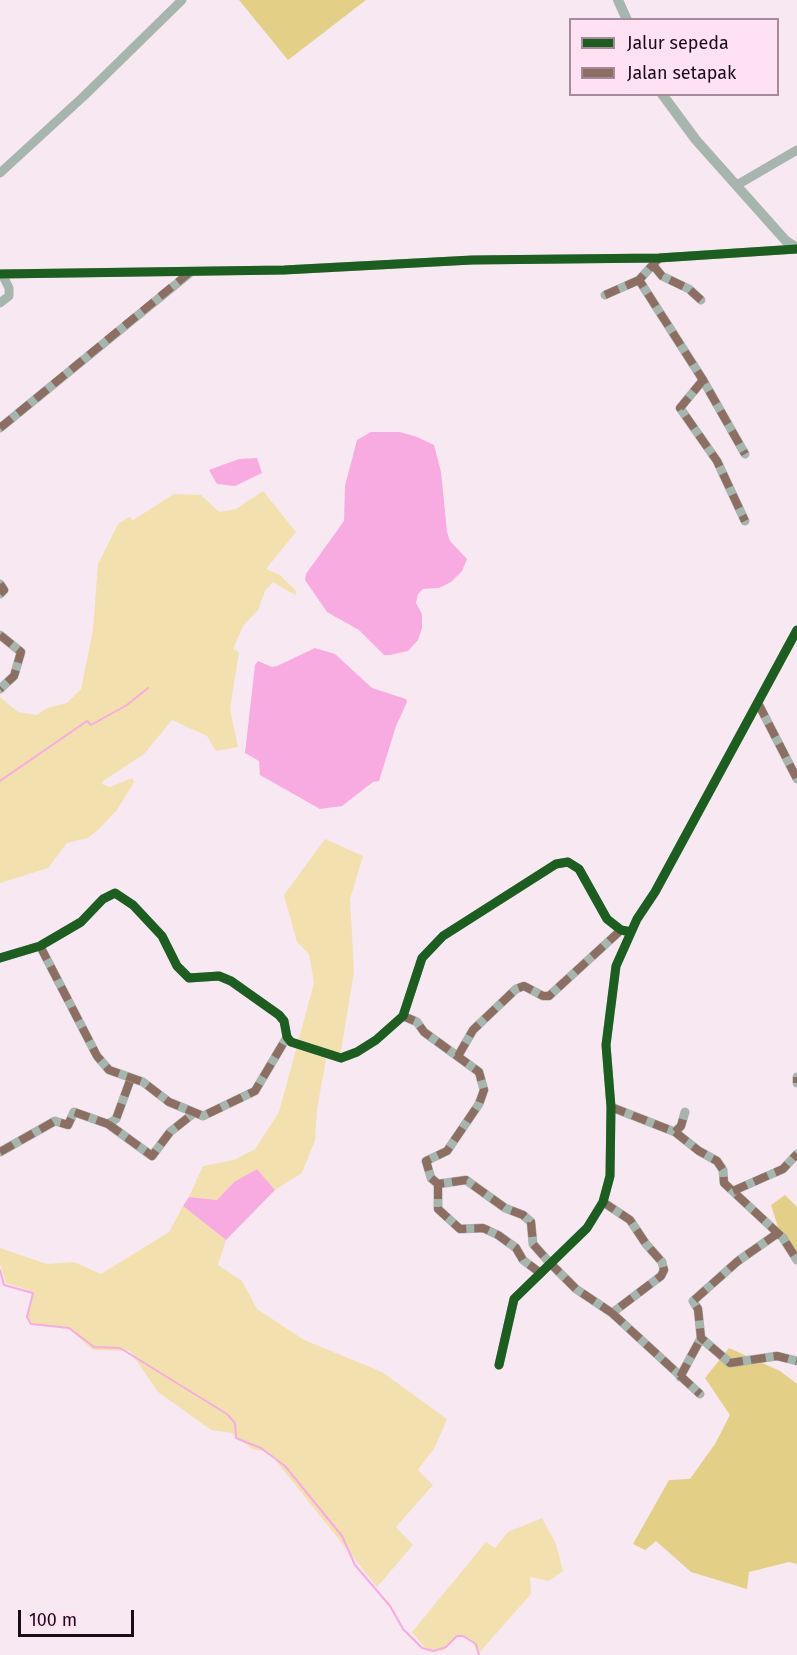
<!DOCTYPE html>
<style>
body{margin:0}
#map{position:relative;width:797px;height:1655px;overflow:hidden;background:#f8e8f2;font-family:"Fira Sans",sans-serif}
canvas{display:block}
.legend{position:absolute;left:569px;top:18px;width:210px;height:78px;box-sizing:border-box;background:#ffe1f4;border:2px solid #a48b9b;margin:0;padding:8px 10px;list-style:none;font-size:18px;color:#1b0b16}
.legend li{display:flex;align-items:center;gap:12px;height:30px}
.legend b{width:30px;border:2px solid #a48b9b}
.scale{position:absolute;left:18px;top:1610px;width:116px;height:27px;box-sizing:border-box;border:3px solid #1b0b16;border-top:0;padding-left:8px;font-size:18px;line-height:21px;white-space:nowrap;color:#1b0b16;-webkit-text-stroke:4px #ffe1f4;paint-order:stroke}
</style>
<div id="map">
<canvas width="797" height="1655"></canvas>
<ul class="legend">
<li><b style="height:8px;background:#1b5e20"></b>Jalur sepeda</li>
<li><b style="height:8px;background:#8d6e63"></b>Jalan setapak</li>
</ul>
<div class="scale">100 m</div>
</div>
<script>
const ctx = document.querySelector('canvas').getContext('2d');
ctx.lineJoin = 'round';
function fill(path, color) {
  ctx.fillStyle = color;
  ctx.fill(path, 'evenodd');
}
function poly(rows) {
  const path = new Path2D();
  for (const r of rows) {
    path.moveTo(r[0], r[1]);
    for (let i = 2; i < r.length; i += 2) path.lineTo(r[i], r[i + 1]);
  }
  return path;
}
function strokePath(path, color, width, dash) {
  ctx.strokeStyle = color;
  ctx.lineWidth = width;
  ctx.lineCap = dash ? 'butt' : 'round';
  ctx.setLineDash(dash || []);
  ctx.stroke(path);
}
fill(poly([
 [263,491,296,532,266,569,280,575,297,592,295,595,273,582,265,591,258,610,243,626,233,649,239,652,230,709,238,747,216,751,207,736,172,720,144,754,103,781,102,784,110,787,132,778,134,782,117,810,100,828,88,838,67,843,48,868,0,883,0,697,18,712,37,715,47,708,67,703,81,689,93,630,98,564,118,524,129,517,133,520,174,494,201,495,219,512,236,509],
 [325,839,363,856,350,899,354,972,340,1057,327,1054,317,1109,315,1140,302,1173,275,1190,257,1169,234,1182,217,1200,189,1197,203,1166,234,1160,255,1149,279,1112,314,983,309,954,297,942,284,895],
 [183,1206,226,1240,218,1265,242,1281,257,1309,304,1340,382,1372,447,1419,435,1447,418,1470,433,1485,396,1527,413,1545,377,1587,269,1452,252,1449,232,1433,211,1430,158,1392,130,1351,93,1350,67,1327,35,1325,26,1317,34,1292,6,1283,0,1264,0,1248,47,1264,74,1262,101,1274,169,1232],
 [542,1518,556,1544,563,1571,549,1581,530,1577,531,1594,478,1654,471,1639,457,1636,443,1651,425,1648,412,1632,486,1542,495,1548,508,1532]
]), '#f2e1af');
fill(poly([
 [239,0,366,0,288,60],
 [785,1195,797,1207,797,1264,784,1246,771,1205],
 [729,1348,780,1371,797,1384,797,1564,789,1562,749,1572,747,1589,691,1572,656,1541,645,1550,633,1544,669,1480,690,1479,715,1444,730,1415,705,1378]
]), '#e3cf86');
fill(poly([
 [371,432,400,432,417,437,434,445,441,472,447,532,450,541,467,559,462,571,451,582,439,588,423,589,418,594,416,603,422,614,422,628,418,640,408,651,390,655,384,655,359,630,327,612,305,580,306,574,344,521,345,486,357,440],
 [257,458,262,473,235,486,217,484,209,470,239,459],
 [315,648,335,654,372,688,406,699,407,702,396,726,379,781,373,782,342,806,320,809,260,775,259,761,245,753,255,665,258,661,272,667,277,666],
 [257,1169,275,1190,226,1240,183,1206,189,1197,217,1200,234,1182]
]), '#f8abe1');
strokePath(poly([
 [0,781,87,721,91,725,127,705,148,688],
 [0,1270,4,1285,33,1293,27,1317,31,1324,69,1328,94,1347,120,1348,227,1414,235,1423,236,1438,261,1448,285,1466,342,1536,355,1565,390,1606,403,1629,422,1648,434,1651,446,1647,457,1636,463,1636,476,1644,479,1655]
]), '#f8abe1', 2);
strokePath(poly([
 [0,173,84,96,182,0],
 [737,185,797,150],
 [659,258,639,280,703,380,745,454],
 [653,265,662,276,689,289,701,300],
 [0,274,284,270,472,260,659,258,797,249],
 [605,295,639,280],
 [0,303,9,296,9,288,2,274],
 [703,380,680,408,717,461,745,521],
 [0,428,191,272],
 [0,584,4,590,0,594],
 [0,635,21,652,14,676,0,689],
 [758,703,797,779],
 [40,946,97,1056,109,1070,143,1082,169,1102,203,1116,255,1091,287,1037],
 [0,958,40,946,81,922,103,899,115,893,133,905,162,936,177,966,189,978,219,976,231,981,279,1015,284,1021,287,1037,291,1042,341,1058,357,1052,376,1040,403,1016,422,958,443,936,556,864,568,862,579,869,607,919,621,930,631,932],
 [403,1016,417,1022,424,1032,479,1072,484,1090,479,1104,447,1151,426,1161,431,1178,438,1184,466,1180,505,1208,523,1215,531,1222,533,1244,549,1262,576,1289,612,1313,661,1276,664,1270,662,1262,646,1244,630,1220,603,1202],
 [458,1056,473,1030,516,989,524,986,543,996,549,996,621,930],
 [797,1077,797,1083],
 [611,1107,675,1132,681,1126,685,1112],
 [108,1124,152,1156,170,1132,194,1113],
 [675,1132,699,1151,717,1161,723,1170,724,1183,783,1238,797,1260],
 [0,1152,55,1121,68,1125,74,1112,108,1124,116,1119,131,1078],
 [438,1184,438,1209,460,1229,483,1228,498,1235,516,1248,523,1260,539,1272],
 [733,1191,783,1169,797,1154],
 [778,1233,738,1261,693,1301,698,1309,701,1338,730,1363,777,1356,797,1361],
 [612,1313,700,1394],
 [499,1365,514,1299,587,1228,603,1202,610,1176,611,1107,606,1045,616,966,637,919,655,892,797,630],
 [680,1377,701,1338]
]), '#a6b5ad', 9);
strokePath(poly([
 [618,0,627,20],
 [662,94,696,140,786,241,797,248]
]), '#a6b5ad', 10);
strokePath(poly([
 [659,258,639,280,703,380,745,454],
 [653,265,662,276,689,289,701,300],
 [605,295,639,280],
 [703,380,680,408,717,461,745,521],
 [0,428,190,272],
 [0,584,4,590,0,594],
 [0,635,21,652,14,676,0,689],
 [758,703,797,779],
 [40,946,97,1056,109,1070,143,1082,169,1102,203,1116,255,1091,287,1037],
 [401,1018,403,1016,417,1022,424,1032,479,1072,484,1090,479,1104,447,1151,426,1161,431,1178,438,1184,466,1180,505,1208,523,1215,531,1222,533,1244,549,1262,576,1289,612,1313,661,1276,664,1270,662,1262,646,1244,630,1220,603,1202],
 [458,1056,473,1030,516,989,524,986,543,996,549,996,621,930],
 [797,1077,797,1083],
 [611,1107,675,1132,681,1126,685,1112],
 [108,1124,152,1156,170,1132,194,1113],
 [675,1132,699,1151,717,1161,723,1170,724,1183,783,1238,797,1260],
 [0,1152,55,1121,68,1125,74,1112,108,1124,116,1119,131,1078],
 [438,1184,438,1209,460,1229,483,1228,498,1235,516,1248,523,1260,539,1272],
 [733,1191,783,1169,797,1154],
 [778,1233,738,1261,693,1301,698,1309,701,1338,730,1363,777,1356,797,1361],
 [612,1313,700,1394],
 [680,1377,701,1338]
]), '#8d6e63', 8, [15, 8]);
strokePath(poly([
 [0,274,284,270,472,260,659,258,797,249],
 [0,958,40,946,81,922,103,899,115,893,133,905,162,936,177,966,189,978,219,976,231,981,279,1015,284,1021,287,1037,291,1042,341,1058,357,1052,376,1040,403,1016,422,958,443,936,556,864,568,862,579,869,607,919,621,930,631,932],
 [499,1365,514,1299,587,1228,603,1202,610,1176,611,1107,606,1045,616,966,637,919,655,892,797,630]
]), '#1b5e20', 9);
</script>
